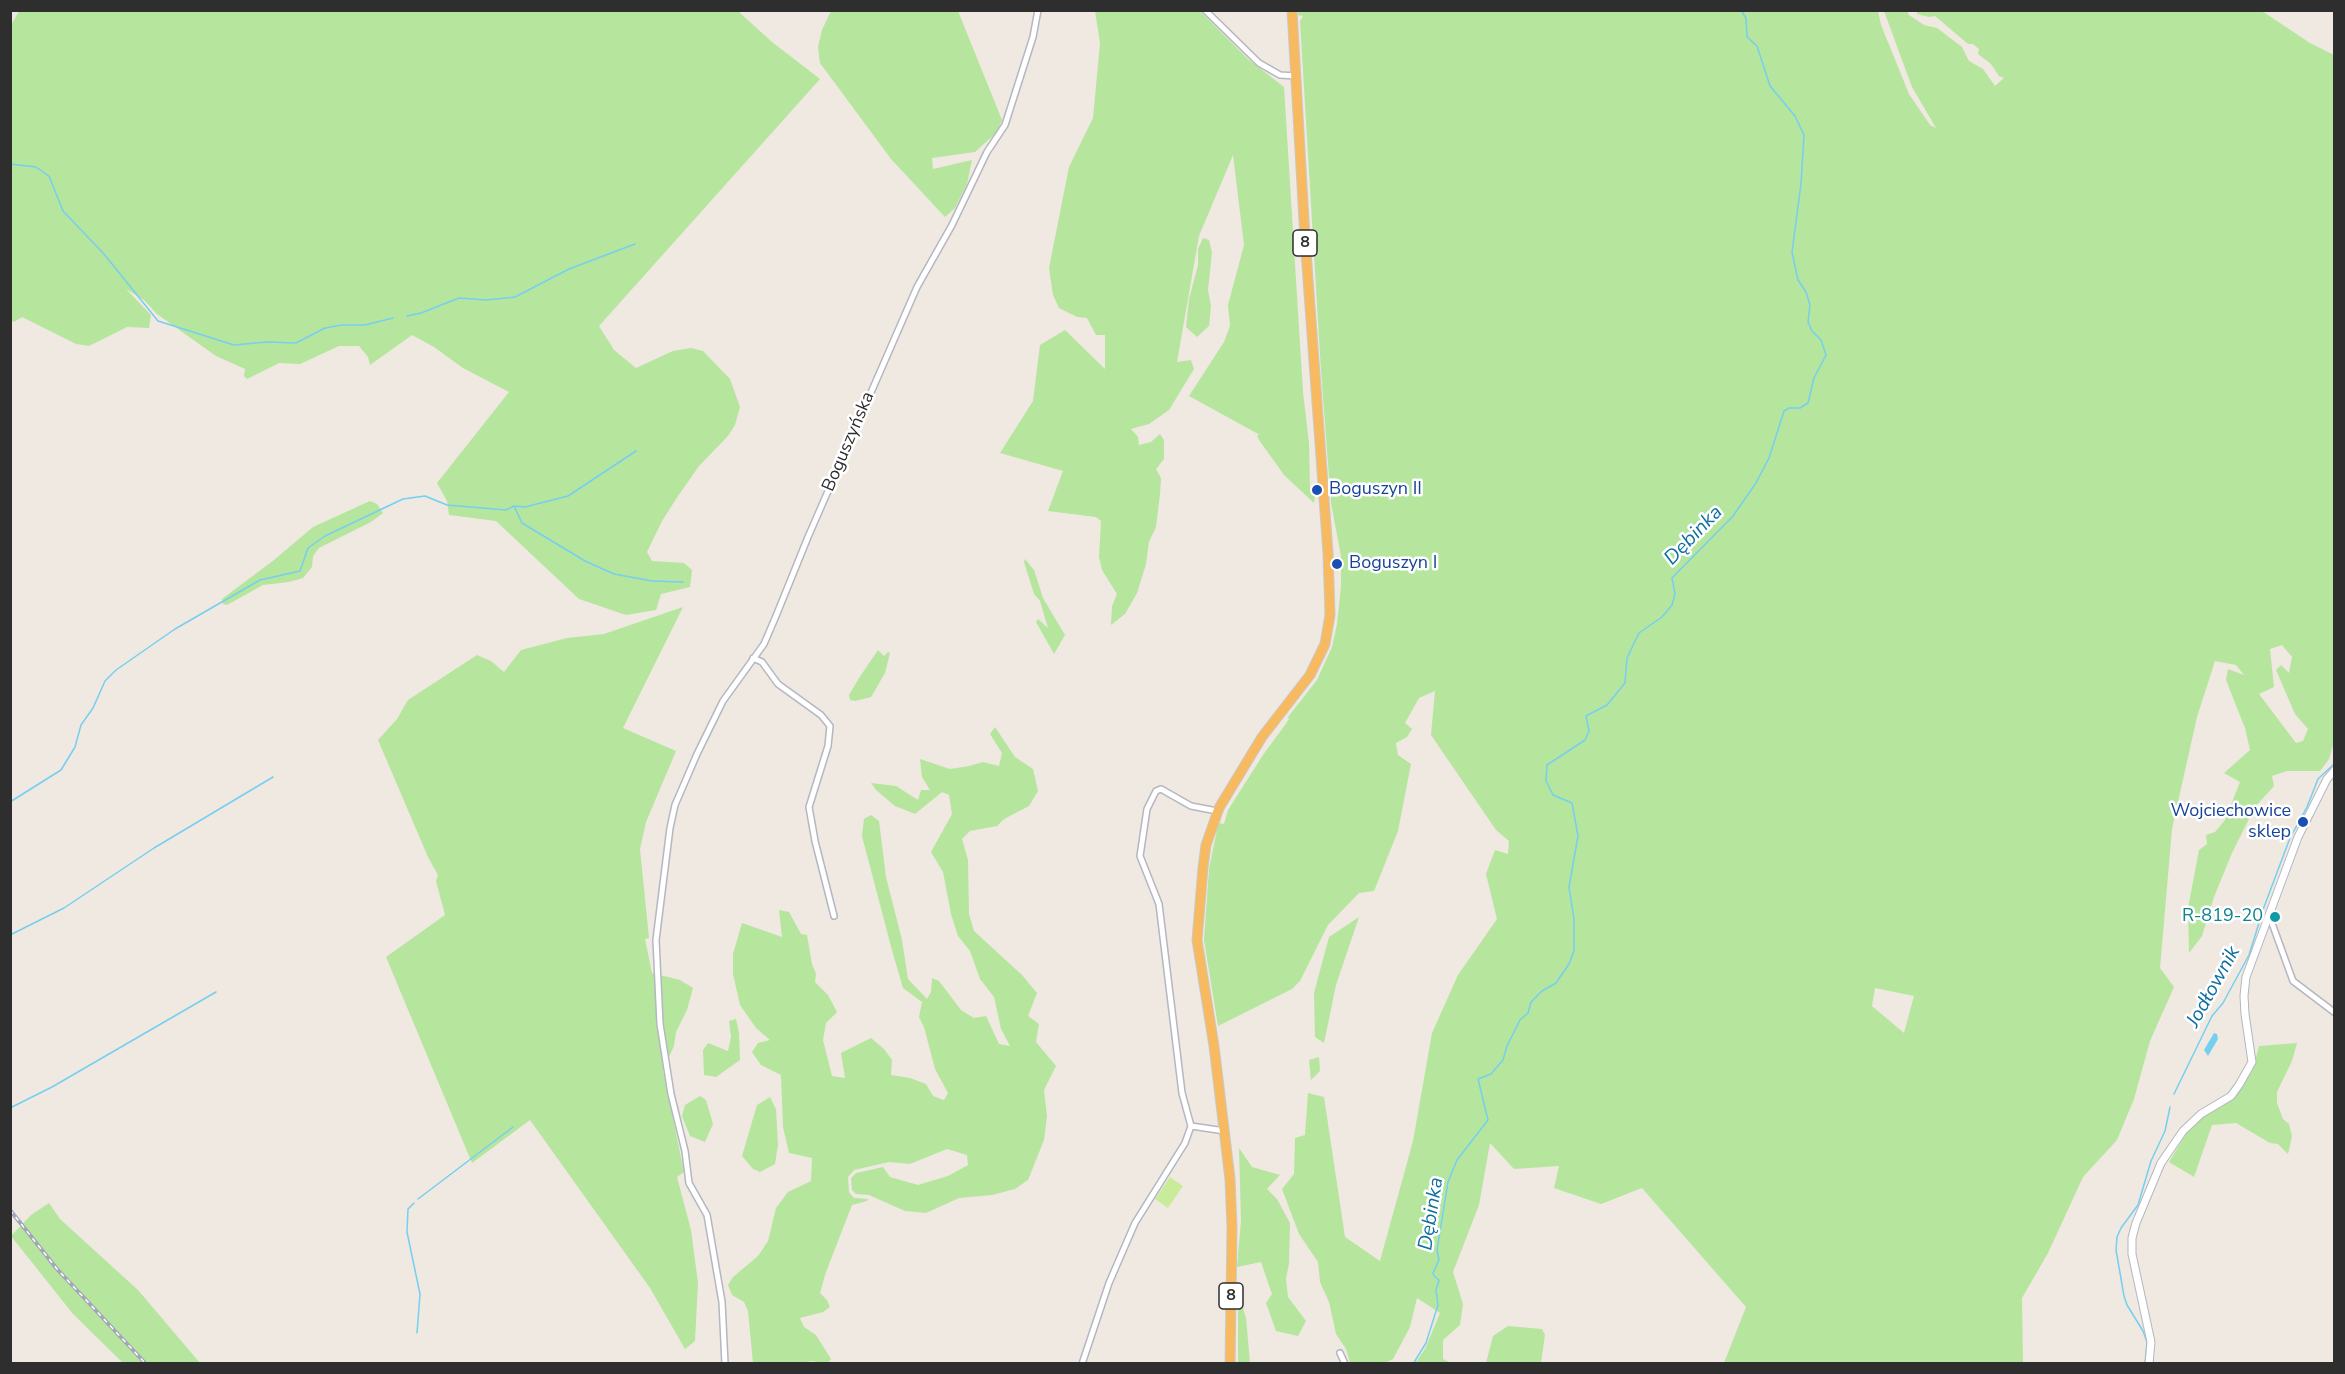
<!DOCTYPE html>
<meta charset="utf-8">
<style>
body{margin:0}
#map{position:relative;width:2345px;height:1374px;overflow:hidden;background:#efe9e1;font-family:"Nunito Sans",sans-serif}
canvas{display:block}
.frame{position:absolute;inset:0;border:12px solid #2e2e2e;pointer-events:none}
</style>
<div id="map">
<canvas width="2345" height="1374"></canvas>
<div class="frame"></div>
</div>
<script>
const ctx = document.querySelector('canvas').getContext('2d');
ctx.lineJoin = 'round';
function fill(path, color) {
  ctx.fillStyle = color;
  ctx.fill(path, 'evenodd');
}
function poly(rows) {
  const path = new Path2D();
  for (const r of rows) {
    path.moveTo(r[0], r[1]);
    for (let i = 2; i < r.length; i += 2) path.lineTo(r[i], r[i + 1]);
  }
  return path;
}
function strokePath(path, color, width, dash) {
  ctx.strokeStyle = color;
  ctx.lineWidth = width;
  ctx.lineCap = dash ? 'butt' : 'round';
  ctx.setLineDash(dash || []);
  ctx.stroke(path);
}
function drawText(font, color, halo, rows, align = 'center') {
  ctx.font = font + ' "Nunito Sans",sans-serif';
  ctx.lineWidth = 5;
  ctx.setLineDash([]);
  ctx.textBaseline = 'middle';
  ctx.strokeStyle = halo;
  ctx.fillStyle = color;
  for (const [text, x, y, turn = 0] of rows) {
    ctx.save();
    ctx.translate(x, y);
    ctx.rotate((+turn || 0) * Math.PI / 180);
    ctx.textAlign = isNaN(turn) ? turn : align;
    if (halo) ctx.strokeText(text, 0, 0);
    ctx.fillText(text, 0, 0);
    ctx.restore();
  }
}
fill(poly([
 [19,11,741,11,740,13,772,42,820,79,599,326,614,350,636,368,673,351,691,348,703,351,730,379,740,407,735,425,728,436,699,466,678,496,662,521,647,552,652,561,684,563,692,570,690,587,661,594,656,610,626,615,579,599,496,521,449,515,447,501,437,483,509,392,463,368,434,347,412,335,370,365,368,357,359,346,339,346,300,364,279,363,247,379,244,376,245,369,216,356,157,314,144,300,126,289,151,315,149,328,127,327,89,346,76,344,22,317,14,322,11,320,10,27],
 [831,11,958,11,1002,120,997,132,975,152,932,158,933,169,972,160,967,184,955,208,945,217,891,159,820,63,818,47,822,30],
 [1095,11,1200,11,1248,59,1284,87,1303,392,1309,443,1310,490,1315,496,1314,503,1284,475,1259,440,1257,435,1260,435,1189,396,1224,342,1230,326,1228,305,1244,245,1233,155,1199,236,1177,362,1191,360,1194,369,1169,410,1149,424,1131,429,1138,437,1139,445,1151,442,1160,434,1164,440,1164,459,1156,469,1161,478,1160,494,1156,527,1149,542,1146,564,1137,593,1125,614,1111,625,1112,606,1117,594,1102,570,1099,557,1101,521,1096,517,1048,511,1063,471,1000,453,1033,401,1040,345,1065,330,1105,369,1105,335,1096,335,1087,318,1077,317,1059,308,1053,295,1049,268,1069,167,1093,118,1100,43],
 [1298,11,1878,11,1881,25,1909,94,1930,125,1936,128,1912,87,1884,11,1907,11,1909,15,1924,25,1937,28,1962,47,1969,61,1983,69,1995,86,2004,78,1999,76,1991,64,1978,54,1979,49,1973,44,1968,44,1935,16,1929,17,1917,14,1917,11,2262,11,2310,43,2334,55,2334,742,2329,759,2320,771,2287,771,2272,776,2274,786,2255,807,2232,853,2214,897,2202,936,2189,953,2188,908,2199,850,2207,844,2206,835,2215,832,2225,820,2240,782,2224,773,2250,750,2245,728,2226,680,2228,669,2244,675,2236,665,2215,661,2197,717,2172,829,2160,968,2174,987,2150,1041,2134,1099,2117,1140,2083,1177,2048,1253,2022,1298,2023,1363,1724,1363,1746,1307,1642,1188,1601,1204,1554,1188,1559,1166,1514,1169,1490,1143,1479,1205,1453,1272,1463,1304,1460,1325,1443,1340,1443,1359,1451,1363,1415,1363,1425,1349,1440,1313,1417,1298,1410,1327,1393,1359,1385,1363,1350,1363,1346,1349,1336,1334,1329,1302,1320,1282,1318,1262,1299,1234,1282,1189,1294,1174,1295,1138,1305,1135,1308,1093,1324,1097,1345,1237,1380,1261,1413,1141,1432,1033,1458,975,1497,919,1486,874,1495,850,1508,854,1509,841,1496,830,1431,735,1435,691,1419,698,1405,723,1412,729,1407,737,1396,743,1398,755,1411,764,1398,831,1374,891,1359,893,1328,925,1300,981,1292,989,1218,1026,1204,940,1209,869,1217,830,1219,823,1224,824,1228,810,1263,755,1285,725,1289,719,1288,717,1317,680,1332,647,1337,624,1341,586,1341,556,1331,503,1321,371,1300,21,1303,16,1298,15],
 [2282,645,2292,657,2289,673,2281,665,2276,670,2295,714,2308,729,2303,741,2296,743,2259,694,2274,687,2270,649],
 [1875,988,1914,996,1904,1033,1872,1006],
 [1203,238,1209,240,1212,252,1208,290,1211,306,1209,326,1197,337,1186,327,1189,299,1198,265,1198,249],
 [370,501,377,504,383,513,371,522,319,548,313,556,312,567,303,578,289,582,263,585,227,605,223,604,222,599,274,560,313,527],
 [1025,559,1034,570,1043,598,1065,635,1054,654,1036,622,1038,619,1048,628,1040,601,1034,594,1024,562],
 [683,607,623,728,676,751,646,822,640,849,649,938,645,939,652,973,680,980,693,988,687,1010,676,1032,674,1046,663,1070,684,1172,677,1177,691,1230,698,1283,695,1341,685,1349,650,1288,530,1120,472,1163,386,957,445,915,436,881,438,875,428,857,378,740,397,719,408,700,477,655,491,661,504,672,521,650,567,638,604,634],
 [878,650,884,656,888,652,890,653,885,673,871,697,855,701,850,700,849,695,859,678],
 [995,727,1015,757,1033,769,1038,791,1029,806,1004,819,997,826,970,831,962,839,968,860,969,914,974,931,1022,975,1037,993,1028,1016,1039,1024,1036,1042,1056,1066,1044,1090,1047,1116,1044,1140,1028,1180,1015,1189,992,1195,959,1198,926,1213,905,1211,869,1195,856,1194,852,1190,851,1178,856,1173,883,1167,890,1177,918,1185,948,1176,968,1165,967,1155,947,1149,910,1164,889,1162,854,1170,848,1177,849,1192,854,1198,868,1199,867,1201,852,1205,826,1272,820,1293,827,1300,830,1307,823,1312,800,1318,804,1327,816,1335,831,1359,828,1363,809,1361,809,1363,753,1363,748,1311,744,1302,732,1295,728,1285,733,1277,758,1256,768,1241,776,1208,788,1192,811,1181,812,1158,789,1153,783,1127,781,1075,761,1065,752,1052,758,1043,770,1040,756,1028,740,1005,733,974,733,954,742,923,782,937,779,910,789,912,801,934,807,935,812,964,816,974,815,982,828,995,837,1012,826,1023,823,1040,832,1076,845,1078,841,1053,871,1038,884,1049,892,1060,891,1075,910,1078,926,1084,933,1096,944,1100,948,1093,935,1069,924,1027,919,1017,922,1002,903,988,893,954,862,836,864,819,871,815,879,821,886,877,902,940,908,979,927,999,931,992,932,978,939,981,961,1010,974,1018,986,1016,999,1044,1010,1046,1001,1029,994,997,980,979,970,951,958,936,951,914,943,872,931,852,952,814,949,795,942,792,915,814,895,806,876,790,871,783,896,786,918,800,921,790,930,790,922,777,920,759,950,769,969,766,983,762,999,766,1002,753,990,734],
 [1359,917,1336,985,1324,1043,1315,1037,1314,993,1329,937],
 [736,1019,739,1033,740,1060,716,1077,704,1075,703,1050,708,1043,728,1051,731,1037,729,1021],
 [2297,1043,2292,1061,2277,1092,2277,1103,2283,1119,2289,1124,2292,1136,2288,1154,2278,1144,2270,1143,2236,1123,2212,1125,2194,1177,2169,1162,2192,1124,2252,1072,2259,1046],
 [1319,1057,1320,1071,1311,1080,1309,1060],
 [700,1096,706,1100,713,1124,705,1142,690,1136,682,1116,685,1105],
 [770,1097,776,1109,778,1145,775,1164,760,1172,753,1169,742,1156,757,1105],
 [1239,1148,1252,1167,1280,1175,1267,1189,1277,1199,1290,1223,1289,1263,1286,1279,1288,1297,1306,1321,1298,1336,1276,1331,1266,1303,1272,1294,1261,1262,1237,1267,1241,1221],
 [49,1203,60,1219,138,1290,200,1363,123,1363,73,1314,11,1236,31,1215],
 [1238,1307,1243,1308,1246,1318,1250,1363,1238,1363],
 [1508,1326,1542,1329,1545,1335,1541,1363,1486,1363,1493,1336]
]), '#b6e59e');
fill(poly([
 [1170,1177,1183,1186,1168,1208,1155,1199]
]), '#c9ec9a');
fill(poly([
 [2214,1033,2217,1034,2218,1039,2208,1056,2204,1050]
]), '#75cff0');
strokePath(poly([
 [10,164,36,167,49,176,63,211,104,254,158,321,234,345,267,342,296,343,325,328,342,325,365,325,393,318],
 [407,316,421,313,459,298,486,300,515,297,569,269,635,244],
 [514,506,522,523,585,561,614,574,652,581,683,582],
 [10,802,61,770,75,747,81,725,93,708,105,681,116,670,175,629,260,580,300,571,308,548,325,536,403,499,425,496,447,505,506,510,514,506,525,507,568,496,636,451],
 [10,935,64,908,154,848,273,777],
 [2174,1094,2212,1016,2223,1003,2249,955,2264,907,2290,838,2307,807,2318,779,2334,764],
 [10,1108,52,1087,216,992],
 [418,1199,513,1127],
 [414,1203,408,1209,407,1232,420,1294,417,1333],
 [1413,1364,1426,1343,1438,1305,1436,1290,1439,1280,1434,1276,1433,1273,1439,1260,1437,1250,1448,1182,1457,1160,1488,1120,1478,1079,1491,1074,1503,1060,1507,1046,1520,1020,1528,1013,1531,1002,1542,991,1556,983,1569,964,1574,951,1574,919,1569,887,1578,836,1572,803,1553,795,1546,781,1547,765,1585,740,1589,731,1586,716,1607,705,1625,683,1627,658,1639,633,1662,617,1672,605,1675,594,1672,578,1733,516,1756,483,1769,458,1784,411,1789,408,1800,408,1808,403,1814,378,1826,355,1821,340,1812,331,1808,322,1810,305,1806,292,1798,280,1792,252,1801,184,1804,135,1795,116,1770,86,1757,46,1747,37,1746,18,1741,10],
 [2145,1364,2147,1342,2143,1331,2127,1305,2124,1296,2116,1250,2117,1237,2121,1228,2138,1205,2151,1161,2165,1131,2170,1107]
]), '#75cff0', 1.5);
const minor = poly([
 [1205,10,1259,63,1280,75,1296,76],
 [753,658,762,662,778,684,821,715,830,726,828,746,809,807,815,841,834,916],
 [1217,811,1191,806,1161,789,1156,791,1147,809,1140,856,1159,904,1182,1093,1191,1126,1225,1131],
 [2269,915,2293,981,2334,1012],
 [1340,1353,1345,1364],
 [725,1364,722,1302,707,1215,689,1183,685,1151,671,1094,660,1024,656,940,670,828,675,805,697,754,723,701,764,644,776,616,808,537,917,287,952,225,987,152,1005,125,1033,37,1038,10],
 [1082,1364,1109,1283,1135,1223,1185,1143,1191,1126]
]);
const tertiary = poly([
 [2149,1364,2151,1342,2132,1254,2132,1238,2136,1223,2161,1163,2183,1131,2201,1114,2231,1096,2239,1085,2252,1062,2245,1014,2244,996,2246,977,2298,837,2327,779,2334,771]
]);
const trunk = poly([
 [1230,1364,1232,1228,1230,1179,1214,1046,1197,940,1203,868,1206,845,1219,808,1262,737,1310,675,1325,644,1330,615,1328,553,1305,238,1292,10]
]);
strokePath(minor, '#b4b7c1', 8);
strokePath(tertiary, '#b4b7c1', 9);
strokePath(trunk, '#c9c9c9', 11);
strokePath(minor, '#fff', 5);
strokePath(tertiary, '#fff', 7);
strokePath(trunk, '#f8ba60', 9);
const rail = poly([
 [10,1210,57,1269,146,1364]
]);
strokePath(rail, '#a3a6b8', 4);
strokePath(rail, '#fff', 1.5, [4.5]);
for (const [x, y, r, color] of [
 [1317,490,6,"#1a4fb4"],
 [1337,564,6,"#1a4fb4"],
 [2303,822,6,"#1a4fb4"],
 [2275,917,6,"#0f9aa8"]
]) {
  const dot = new Path2D();
  dot.arc(x, y, r, 0, 2 * Math.PI);
  ctx.fillStyle = color;
  ctx.fill(dot);
  strokePath(dot, '#fff', 2);
}
for (const [x, y, w] of [
 [1305,243,24],
 [1231,1296,24]
]) {
  const box = new Path2D();
  box.roundRect(x - w / 2, y - 13, w, 26, 4.5);
  ctx.fillStyle = '#fff';
  ctx.fill(box);
  strokePath(box, '#2e2e2e', 1.5);
}
drawText('bold 16px', '#2e2e2e', null, [
 ["8",1305,243],
 ["8",1231,1296]
]);
drawText('18px', '#2e2e2e', '#fff', [
 ["Boguszyńska",849,442,-67]
]);
drawText('18px', '#164399', '#fff', [
 ["Boguszyn II",1329,490],
 ["Boguszyn I",1349,564],
 ["Wojciechowice",2291,812,"right"],
 ["sklep",2291,833,"right"]
], 'left');
drawText('18px', '#0d838f', '#fff', [
 ["R-819-20",2263,917]
], 'right');
drawText('italic 20px', '#0d6fa3', '#fff', [
 ["Dębinka",1694,536,-46],
 ["Jodłownik",2214,987,-61],
 ["Dębinka",1432,1214,-81]
]);
</script>
